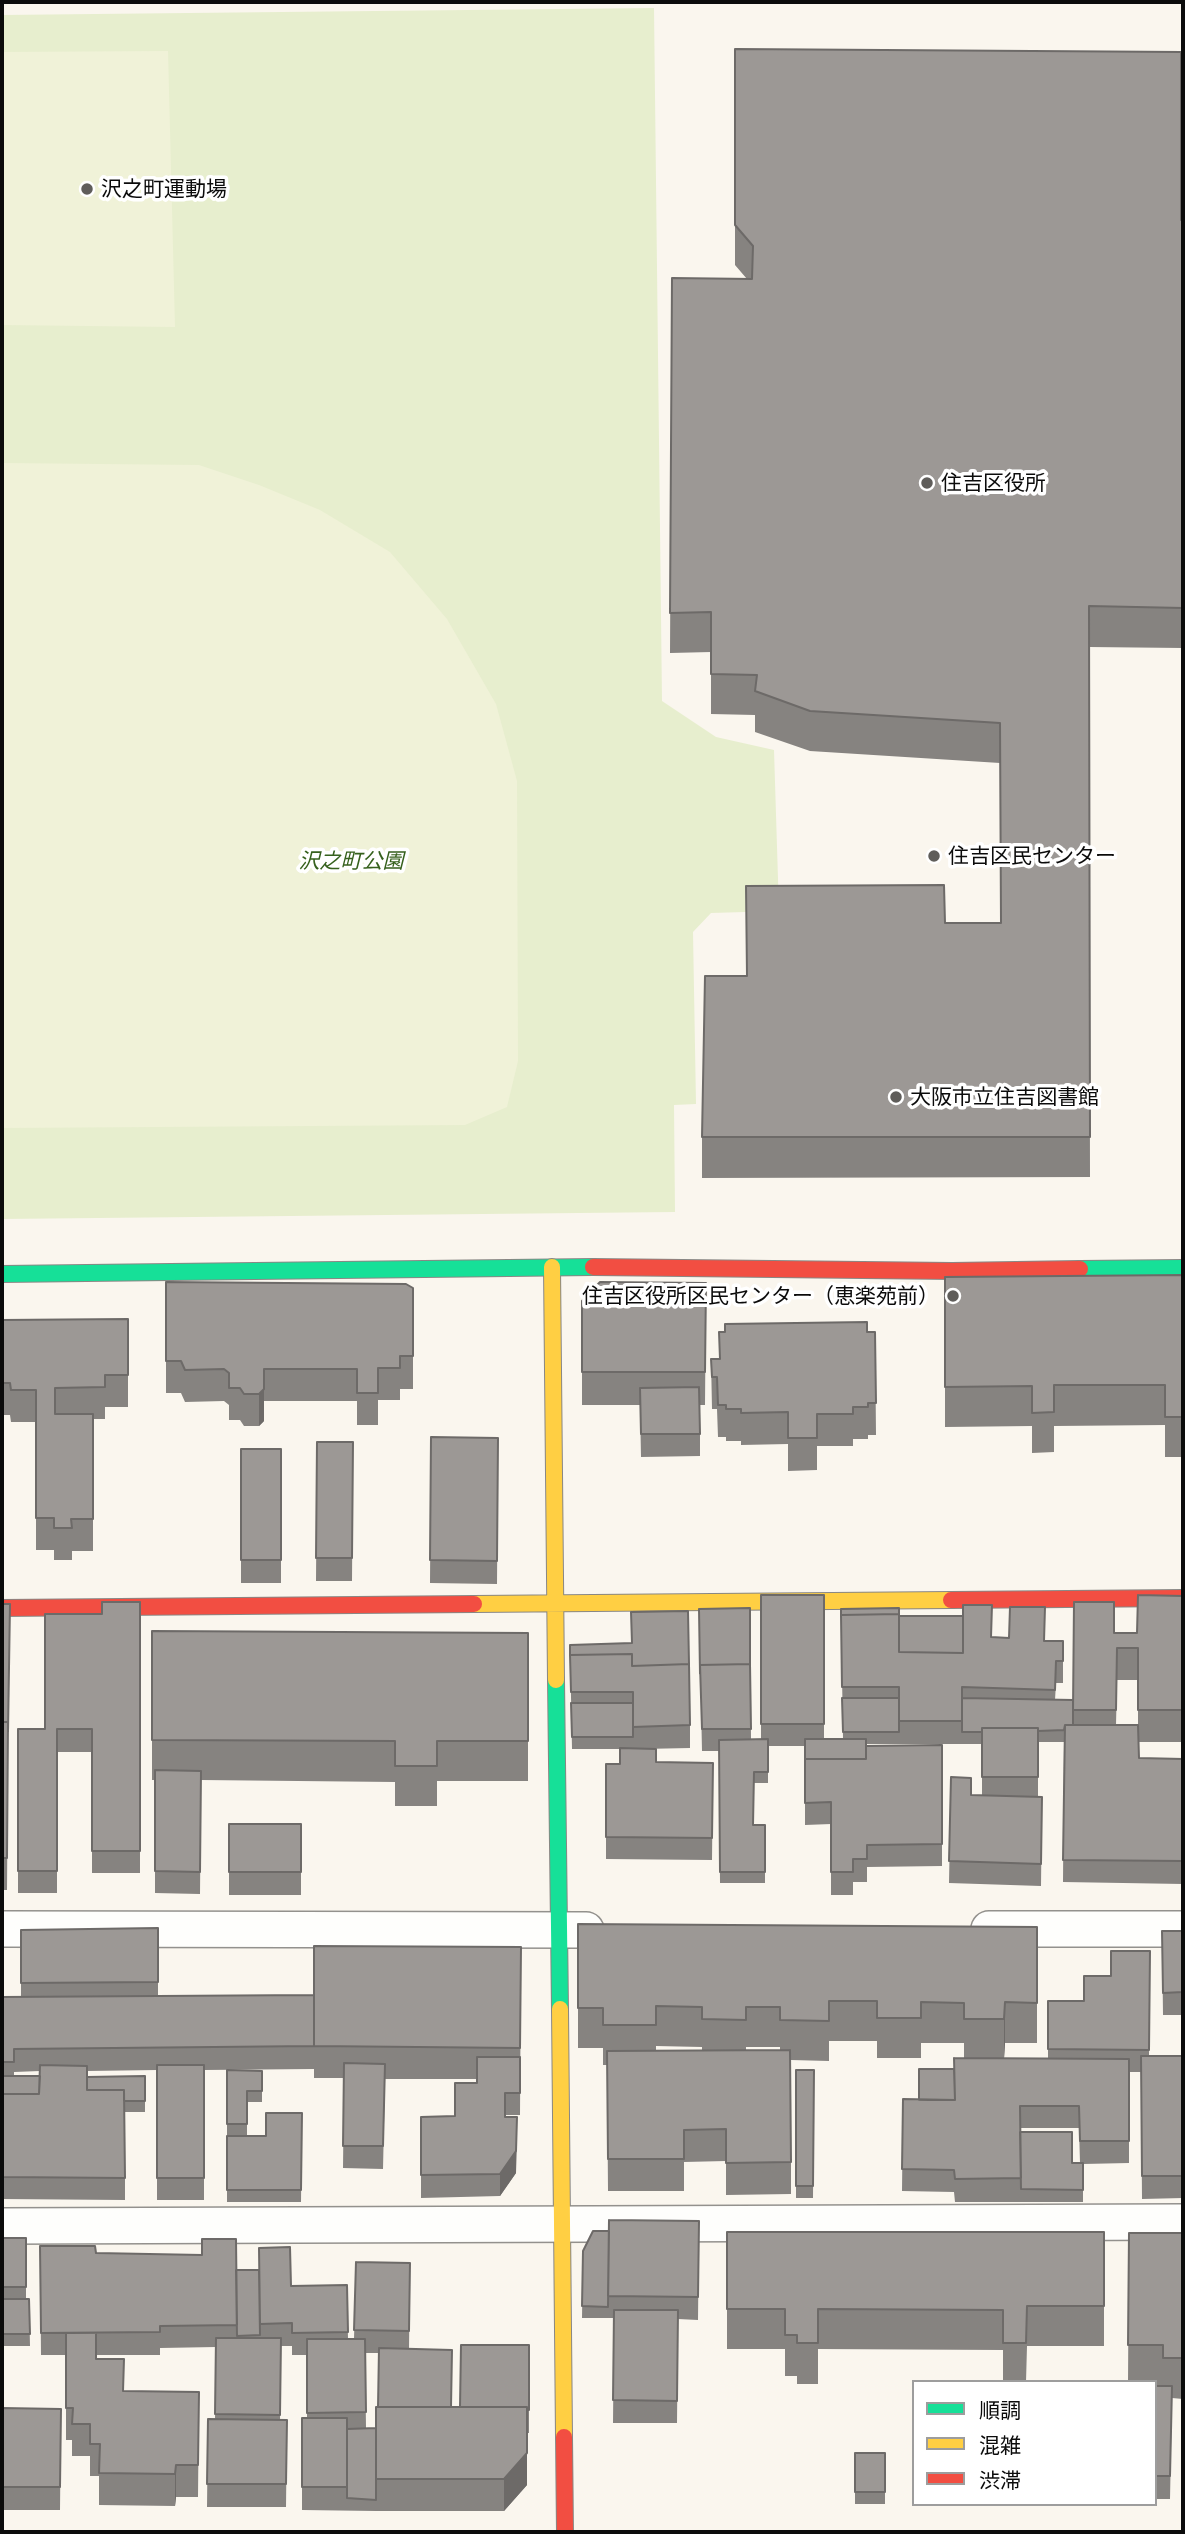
<!DOCTYPE html>
<meta charset="utf-8">
<style>
body{margin:0}
#map{position:relative;width:1185px;height:2534px;overflow:hidden;background:#faf6ee;font-family:"Playfair Display","Noto Sans JP",serif}
canvas{display:block}
.frame{position:absolute;inset:0;border:4px solid #0b0b0b;pointer-events:none}
.legend{position:absolute;left:912px;top:2380px;width:245px;height:126px;box-sizing:border-box;background:#fff;border:2px solid #9d9d9d;margin:0;padding:9px 12px;list-style:none;font-size:21px;color:#0b0b0b}
.legend li{display:flex;align-items:center;gap:14px;height:35px}
.legend b{width:35px;border:2px solid #9d9d9d}
</style>
<div id="map">
<canvas width="1185" height="2534"></canvas>
<div class="frame"></div>
<ul class="legend">
<li><b style="height:9px;background:#16e098"></b>順調</li>
<li><b style="height:9px;background:#ffcf43"></b>混雑</li>
<li><b style="height:9px;background:#f24e42"></b>渋滞</li>
</ul>
</div>
<script>
const ctx = document.querySelector('canvas').getContext('2d');
ctx.lineJoin = 'round';
function fill(path, color) {
  ctx.fillStyle = color;
  ctx.fill(path, 'evenodd');
}
function poly(rows) {
  const path = new Path2D();
  for (const r of rows) {
    path.moveTo(r[0], r[1]);
    for (let i = 2; i < r.length; i += 2) path.lineTo(r[i], r[i + 1]);
  }
  return path;
}
function strokePath(path, color, width, dash) {
  ctx.strokeStyle = color;
  ctx.lineWidth = width;
  ctx.lineCap = dash ? 'butt' : 'round';
  ctx.setLineDash(dash || []);
  ctx.stroke(path);
}
function drawText(font, color, halo, rows, align = 'center') {
  ctx.font = font + ' "Playfair Display","Noto Sans JP",serif';
  ctx.lineWidth = 7;
  ctx.setLineDash([]);
  ctx.textBaseline = 'middle';
  ctx.strokeStyle = halo;
  ctx.fillStyle = color;
  for (const [text, x, y, turn = 0] of rows) {
    ctx.save();
    ctx.translate(x, y);
    ctx.rotate((+turn || 0) * Math.PI / 180);
    ctx.textAlign = isNaN(turn) ? turn : align;
    if (halo) ctx.strokeText(text, 0, 0);
    ctx.fillText(text, 0, 0);
    ctx.restore();
  }
}
fill(poly([
 [654,8,662,701,716,737,774,750,779,911,711,913,693,932,696,1104,674,1105,675,1212,2,1219,2,15]
]), '#e7eece');
fill(poly([
 [168,51,175,327,2,325,2,52],
 [2,463,199,465,259,485,320,510,390,552,447,619,496,704,517,781,518,1061,507,1107,465,1125,2,1128]
]), '#f0f2d8');
const street = poly([
 [2,1929,586,1930],
 [989,1929,1183,1929],
 [2,2226,1183,2222]
]);
const fast = poly([
 [1080,1269,1183,1268],
 [2,1274,593,1267],
 [556,1680,560,2009]
]);
const slow = poly([
 [552,1267,556,1680],
 [474,1604,951,1600],
 [560,2009,564,2437]
]);
const jam = poly([
 [593,1267,952,1271,1080,1269],
 [951,1600,1183,1598],
 [2,1608,474,1604],
 [564,2437,565,2532]
]);
strokePath(street, '#93918d', 38);
strokePath(fast, '#898784', 18);
strokePath(slow, '#898784', 18);
strokePath(jam, '#898784', 18);
strokePath(street, '#fefefc', 35);
strokePath(fast, '#16e098', 16);
strokePath(slow, '#ffcf43', 16);
strokePath(jam, '#f24e42', 16);
fill(poly([
 [735,49,1183,220,1183,648,1089,647,1090,1177,702,1178,702,1137,746,976,945,923,1001,923,1000,763,810,751,755,732,755,715,711,714,711,652,670,653,672,278,747,279,735,265],
 [1183,1275,1183,1457,1165,1457,1165,1425,1054,1426,1054,1452,1032,1453,1032,1426,945,1427,945,1277],
 [166,1282,413,1288,413,1389,400,1389,400,1400,378,1400,378,1425,357,1425,357,1401,264,1401,264,1421,259,1426,244,1426,240,1420,229,1420,229,1405,224,1401,185,1402,181,1393,166,1393],
 [706,1283,705,1405,700,1405,700,1456,641,1457,640,1405,582,1405,582,1301],
 [128,1319,128,1407,105,1407,105,1419,93,1419,93,1551,72,1551,72,1560,54,1560,54,1550,36,1550,36,1422,11,1422,10,1415,2,1415,2,1320],
 [719,1332,875,1332,876,1435,868,1435,868,1439,853,1439,853,1446,817,1446,817,1470,788,1471,788,1444,741,1445,741,1441,726,1441,726,1437,718,1437,717,1409,712,1409,711,1359,719,1359],
 [431,1437,498,1438,497,1584,430,1583],
 [317,1442,353,1442,352,1581,316,1581],
 [241,1449,281,1449,281,1583,241,1583],
 [761,1595,824,1595,824,1739,843,1739,841,1609,899,1616,992,1637,1045,1641,1063,1641,1063,1683,1056,1683,1055,1700,1073,1700,1114,1633,1137,1633,1183,1596,1183,1742,1139,1742,1139,1758,1183,1759,1183,1884,1063,1882,1064,1742,1038,1742,1038,1797,1042,1797,1041,1886,949,1883,951,1777,971,1795,982,1796,982,1744,866,1744,866,1746,942,1745,942,1866,867,1867,867,1882,853,1882,853,1895,831,1895,831,1824,805,1825,805,1746,768,1746,768,1783,754,1783,753,1825,765,1825,765,1883,720,1883,719,1751,702,1751,699,1609,750,1608,751,1739,761,1739],
 [1117,1680,1138,1680,1138,1725,1116,1725],
 [102,1602,140,1602,140,1873,92,1873,92,1752,57,1752,57,1893,18,1893,18,1729,45,1729,102,1614],
 [2,1604,8,1754,7,1890,2,1890],
 [152,1631,528,1633,528,1781,437,1781,437,1806,395,1806,395,1782,201,1780,200,1894,155,1893,155,1780,152,1780],
 [570,1645,690,1725,690,1748,642,1749,656,1762,713,1763,712,1860,606,1859,606,1764,620,1764,620,1749,572,1749],
 [229,1824,301,1824,301,1895,229,1895],
 [578,1924,1037,1927,1037,2043,1005,2043,1004,2058,1048,2058,1048,2001,1084,2001,1111,1976,1150,1951,1149,2056,1183,2056,1183,2198,1142,2199,1141,2072,1129,2072,1129,2163,1083,2164,1083,2202,955,2202,954,2192,902,2191,903,2099,919,2100,954,2069,964,2058,964,2043,921,2043,921,2058,877,2058,877,2041,829,2041,829,2061,791,2060,791,2194,726,2195,726,2161,684,2162,684,2191,608,2191,607,2065,603,2065,603,2048,578,2048],
 [656,2046,702,2047,702,2051,656,2051],
 [746,2047,780,2047,780,2051,746,2051],
 [1020,2128,1079,2128,1080,2163,1072,2163,1020,2132],
 [158,1928,158,1996,314,1995,521,1947,520,2115,505,2115,516,2173,500,2196,421,2198,421,2117,455,2116,477,2083,477,2079,385,2079,383,2169,343,2168,344,2078,314,2078,314,2069,204,2070,204,2200,157,2200,157,2070,87,2071,87,2077,145,2076,145,2112,125,2112,125,2200,2,2199,2,1943,3,1997,21,1997,21,1930],
 [40,2071,40,2076,14,2076,14,2072],
 [1162,1931,1183,1931,1183,2015,1163,2015],
 [227,2070,262,2071,262,2102,247,2102,247,2136,227,2136],
 [796,2070,814,2070,813,2198,796,2198],
 [302,2113,301,2202,227,2202,227,2136,266,2136],
 [699,2221,698,2320,678,2319,677,2423,613,2423,614,2318,582,2318,583,2251,609,2231],
 [727,2232,1104,2232,1104,2346,1027,2346,1026,2382,1003,2382,1003,2350,818,2349,818,2384,797,2384,797,2376,785,2376,785,2349,727,2349],
 [1129,2233,1183,2233,1183,2399,1172,2398,1170,2499,1155,2499,1155,2382,1128,2382],
 [2,2238,26,2238,26,2299,2,2299],
 [40,2246,96,2253,236,2281,291,2286,347,2285,348,2339,354,2339,356,2262,410,2263,409,2349,451,2407,460,2407,529,2345,529,2433,527,2433,527,2485,504,2511,376,2511,302,2510,302,2418,307,2418,307,2355,292,2355,292,2346,281,2346,280,2420,287,2420,286,2507,207,2507,208,2419,215,2419,216,2347,160,2348,160,2355,96,2355,96,2359,124,2391,199,2392,198,2497,176,2497,175,2506,99,2505,99,2476,90,2476,90,2456,72,2456,72,2440,66,2440,66,2355,41,2355],
 [365,2353,378,2353,378,2407,376,2428,366,2428],
 [2,2299,29,2299,30,2346,2,2346],
 [2,2408,61,2409,60,2510,2,2510],
 [855,2453,885,2453,885,2504,855,2504]
]), '#868380');
fill(poly([
 [264,1389,264,1421,259,1426,259,1394],
 [1005,2002,1005,2043,1004,2059,1004,2019],
 [517,2140,516,2173,500,2196,500,2174],
 [527,2453,527,2485,504,2511,504,2479],
 [176,2465,176,2497,175,2506,175,2474]
]), '#6d6a68');
const building = poly([
 [735,49,1181,52,1181,220,1183,220,1183,608,1089,606,1090,1137,702,1137,705,976,747,976,746,886,944,885,945,923,1001,923,1000,723,810,711,755,691,757,675,711,674,711,612,670,613,672,278,752,279,753,246,735,225,735,49],
 [1183,1275,1183,1417,1165,1417,1165,1385,1054,1385,1054,1412,1032,1413,1032,1386,945,1387,945,1277,1183,1275],
 [166,1282,406,1284,413,1288,413,1356,400,1356,400,1368,378,1368,378,1393,357,1393,357,1369,264,1369,264,1389,259,1394,244,1394,240,1388,229,1388,229,1373,224,1369,185,1370,181,1361,166,1361,166,1282],
 [600,1282,706,1283,705,1372,582,1372,582,1301,600,1282],
 [128,1319,128,1375,105,1375,105,1387,55,1388,55,1414,93,1414,93,1519,71,1519,72,1528,54,1528,54,1518,36,1518,36,1390,11,1390,10,1383,2,1383,2,1320,128,1319],
 [867,1322,867,1332,875,1332,876,1403,868,1403,868,1407,853,1407,853,1414,817,1414,817,1438,788,1438,788,1412,741,1413,741,1409,726,1409,726,1405,718,1405,717,1377,712,1377,711,1359,720,1359,719,1332,725,1332,725,1324,867,1322],
 [699,1387,700,1434,641,1434,640,1388,699,1387],
 [431,1437,498,1438,497,1561,430,1560,431,1437],
 [317,1442,353,1442,352,1558,316,1558,317,1442],
 [241,1449,281,1449,281,1560,241,1560,241,1449],
 [761,1595,824,1595,824,1724,761,1724,761,1595],
 [1138,1595,1183,1596,1183,1710,1138,1710,1138,1648,1117,1648,1116,1710,1073,1710,1074,1602,1114,1602,1114,1633,1137,1633,1138,1595],
 [102,1602,140,1602,140,1851,92,1851,92,1729,57,1729,57,1871,18,1871,18,1729,45,1729,45,1614,102,1614,102,1602],
 [2,1604,10,1604,8,1732,8,1722,2,1722,2,1604],
 [963,1605,992,1605,991,1637,1009,1638,1010,1607,1045,1607,1044,1641,1063,1641,1063,1661,1056,1661,1055,1690,962,1687,962,1721,899,1721,899,1687,842,1687,841,1615,899,1614,899,1652,963,1653,963,1605],
 [750,1608,750,1664,700,1665,700,1674,699,1609,750,1608],
 [899,1608,899,1614,841,1615,841,1609,899,1608],
 [688,1611,689,1664,632,1666,632,1654,570,1655,570,1645,632,1643,631,1612,688,1611],
 [899,1616,963,1616,963,1653,899,1652,899,1616],
 [152,1631,528,1633,528,1741,437,1741,437,1766,395,1766,395,1741,152,1740,152,1631],
 [632,1654,632,1666,689,1664,690,1725,633,1727,633,1692,571,1692,570,1655,632,1654],
 [750,1664,751,1729,702,1729,700,1665,750,1664],
 [842,1698,899,1698,899,1732,843,1732,842,1698],
 [962,1698,1073,1700,1073,1725,1065,1725,1064,1730,1038,1731,1038,1728,982,1728,982,1732,962,1732,962,1698],
 [571,1703,633,1703,633,1737,572,1737,571,1703],
 [2,1722,8,1722,7,1858,2,1858,2,1722],
 [1065,1725,1138,1725,1139,1758,1183,1759,1183,1861,1063,1860,1065,1725],
 [982,1728,1038,1728,1038,1777,982,1777,982,1728],
 [768,1739,768,1772,754,1772,753,1825,765,1825,765,1872,720,1872,719,1740,768,1739],
 [805,1739,866,1739,866,1759,805,1759,805,1739],
 [942,1745,942,1844,867,1845,867,1859,853,1859,853,1872,831,1872,831,1802,805,1803,805,1759,866,1759,866,1746,942,1745],
 [620,1748,656,1749,656,1762,713,1763,712,1838,606,1837,606,1764,620,1764,620,1748],
 [155,1770,201,1771,200,1872,155,1871,155,1770],
 [951,1777,971,1778,971,1795,1042,1797,1041,1864,949,1861,951,1777],
 [229,1824,301,1824,301,1872,229,1872,229,1824],
 [578,1924,1037,1927,1037,2003,1005,2002,1004,2019,964,2019,964,2003,921,2002,921,2018,877,2018,877,2001,829,2001,829,2021,780,2020,780,2007,746,2007,746,2020,702,2019,702,2007,656,2006,656,2025,603,2025,603,2008,578,2008,578,1924],
 [158,1928,158,1982,21,1983,21,1930,158,1928],
 [1162,1931,1183,1931,1183,1992,1163,1993,1162,1931],
 [2,1943,3,1943,3,1997,2,1997,2,1943],
 [314,1946,521,1947,520,2048,314,2046,314,1946],
 [1111,1951,1150,1951,1149,2050,1048,2049,1048,2001,1084,2001,1084,1976,1111,1976,1111,1951],
 [314,1995,314,2046,14,2049,14,2062,2,2062,2,1997,314,1995],
 [790,2050,791,2162,726,2163,726,2129,684,2130,684,2159,608,2159,607,2051,790,2050],
 [1141,2056,1183,2056,1183,2176,1142,2176,1141,2056],
 [477,2057,520,2057,520,2093,505,2093,505,2117,517,2117,516,2151,500,2174,421,2175,421,2117,455,2116,455,2083,477,2083,477,2057],
 [954,2058,1129,2059,1129,2141,1080,2141,1079,2106,1020,2106,1021,2178,955,2179,954,2170,902,2169,903,2099,955,2100,954,2058],
 [344,2063,385,2064,383,2146,343,2146,344,2063],
 [40,2065,87,2066,87,2090,124,2090,125,2178,2,2177,2,2094,39,2094,40,2065],
 [157,2065,204,2065,204,2178,157,2178,157,2065],
 [919,2069,954,2069,955,2100,919,2100,919,2069],
 [227,2070,262,2071,262,2091,247,2091,247,2124,227,2124,227,2070],
 [796,2070,814,2070,813,2186,796,2186,796,2070],
 [2,2076,40,2076,39,2094,2,2094,2,2076],
 [145,2076,145,2101,124,2101,124,2090,87,2090,87,2077,145,2076],
 [266,2113,302,2113,301,2190,227,2190,227,2136,266,2136,266,2113],
 [1020,2132,1072,2132,1072,2163,1083,2163,1083,2190,1021,2189,1020,2132],
 [609,2220,699,2221,698,2297,608,2296,609,2220],
 [593,2231,609,2231,608,2307,582,2306,583,2251,593,2231],
 [727,2232,1104,2232,1104,2306,1027,2306,1026,2343,1003,2343,1003,2310,818,2309,818,2343,797,2343,797,2335,785,2335,785,2309,727,2309,727,2232],
 [1129,2233,1183,2233,1183,2358,1163,2358,1163,2345,1128,2345,1129,2233],
 [2,2238,26,2238,26,2287,2,2287,2,2238],
 [202,2239,236,2239,237,2325,160,2326,160,2332,41,2333,40,2246,95,2246,96,2253,202,2255,202,2239],
 [290,2247,291,2286,347,2285,348,2332,292,2333,292,2323,260,2324,259,2248,290,2247],
 [356,2262,410,2263,409,2331,354,2330,356,2262],
 [236,2270,259,2270,260,2335,237,2336,236,2270],
 [2,2299,29,2299,30,2334,2,2334,2,2299],
 [614,2310,678,2310,677,2401,613,2400,614,2310],
 [66,2333,96,2333,96,2359,124,2359,123,2391,199,2392,198,2465,176,2465,175,2474,99,2473,100,2444,90,2444,90,2424,72,2424,73,2408,66,2408,66,2333],
 [216,2338,281,2338,280,2415,215,2414,216,2338],
 [307,2339,365,2339,366,2412,307,2413,307,2339],
 [461,2345,529,2345,529,2410,527,2410,527,2407,460,2407,461,2345],
 [379,2348,452,2350,451,2407,378,2407,379,2348],
 [1155,2386,1172,2386,1170,2476,1155,2476,1155,2386],
 [376,2407,527,2407,527,2453,504,2479,376,2479,376,2407],
 [2,2408,61,2409,60,2487,2,2487,2,2408],
 [302,2418,347,2418,347,2487,302,2487,302,2418],
 [208,2419,287,2420,286,2484,207,2484,208,2419],
 [376,2428,376,2500,347,2498,347,2429,376,2428],
 [855,2453,885,2453,885,2492,855,2492,855,2453]
]);
fill(building, '#9c9895');
strokePath(building, '#6d6a68', 2);
for (const [x, y, r, color] of [
 [87,189,7,"#5f5d5a"],
 [927,483,7,"#5f5d5a"],
 [934,856,7,"#5f5d5a"],
 [896,1097,7,"#5f5d5a"],
 [953,1296,7,"#5f5d5a"]
]) {
  const dot = new Path2D();
  dot.arc(x, y, r, 0, 2 * Math.PI);
  ctx.fillStyle = color;
  ctx.fill(dot);
  strokePath(dot, '#fff', 2.5);
}
drawText('21px', '#0b0b0b', '#fff', [
 ["沢之町運動場",101,189],
 ["住吉区役所",941,483],
 ["住吉区民センター",948,856],
 ["大阪市立住吉図書館",910,1097],
 ["住吉区役所区民センター（恵楽苑前）",939,1296,"right"]
], 'left');
drawText('italic 21px', '#36611d', '#fff', [
 ["沢之町公園",351,861]
]);
</script>
